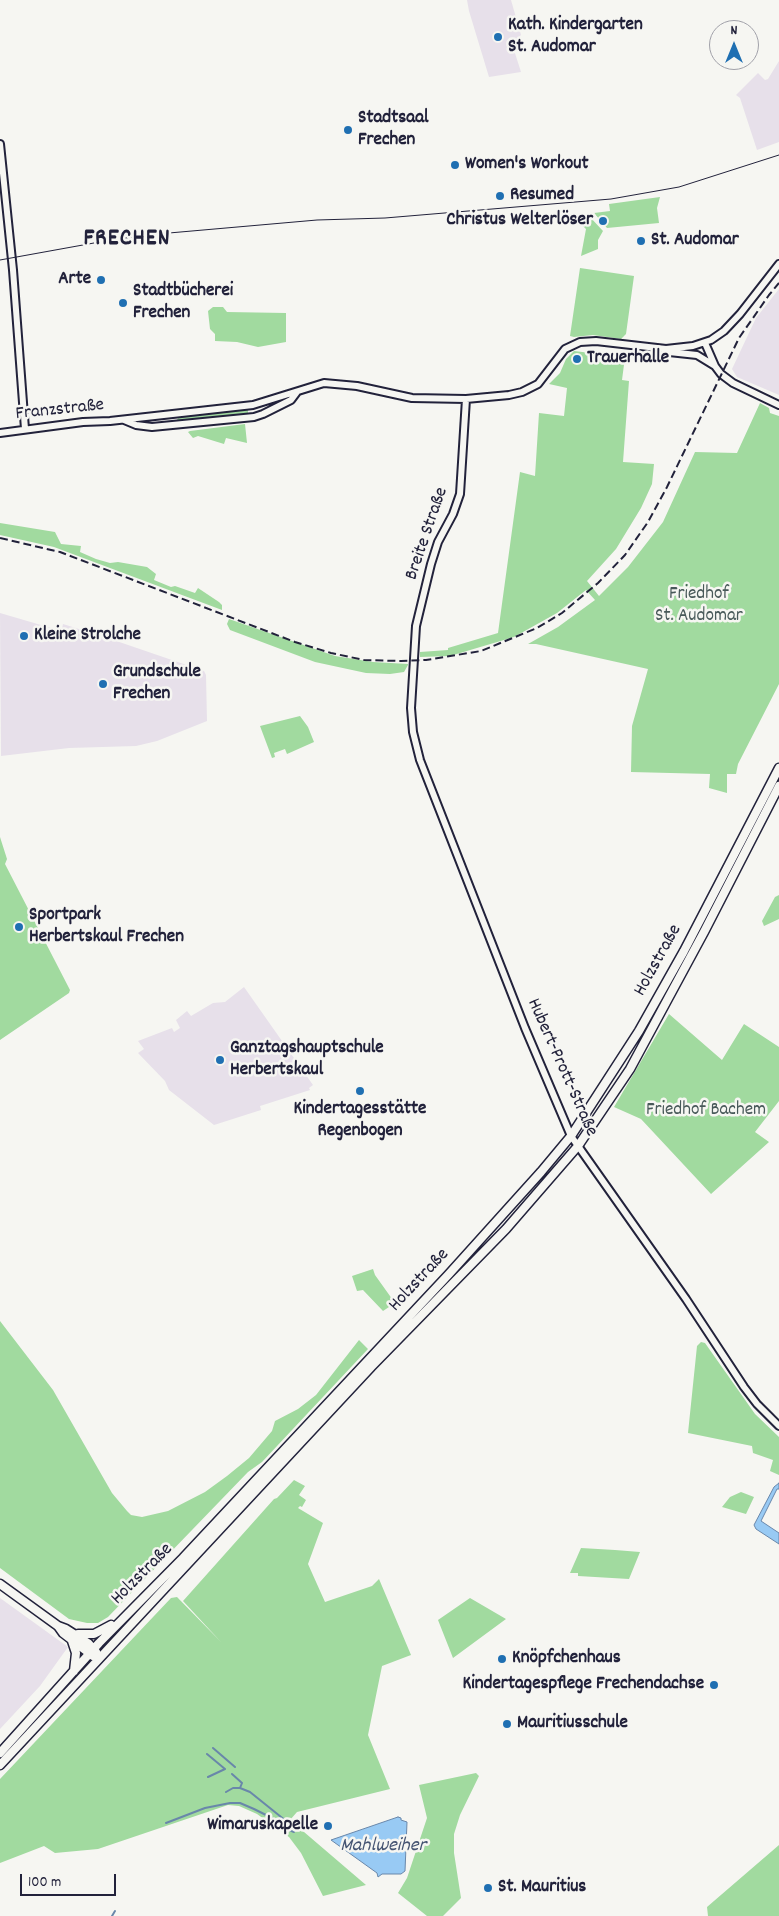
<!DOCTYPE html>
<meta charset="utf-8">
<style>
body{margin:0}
#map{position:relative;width:779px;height:1916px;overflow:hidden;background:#f6f6f2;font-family:Dekko,sans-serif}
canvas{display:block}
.north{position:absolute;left:709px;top:20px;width:50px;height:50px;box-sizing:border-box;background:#f6f6f2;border:1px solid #a1a1a9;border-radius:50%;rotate:0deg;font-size:14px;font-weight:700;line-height:20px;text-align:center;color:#22223b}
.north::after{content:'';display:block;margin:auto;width:18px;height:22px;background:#1f6fb2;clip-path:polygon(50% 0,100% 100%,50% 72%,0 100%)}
.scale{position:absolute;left:20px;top:1874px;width:96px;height:22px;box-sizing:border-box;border:2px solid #22223b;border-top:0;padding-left:6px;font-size:15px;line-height:18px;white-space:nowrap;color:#22223b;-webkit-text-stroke:4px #f6f6f2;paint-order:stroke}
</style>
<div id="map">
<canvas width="779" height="1916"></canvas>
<div class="north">N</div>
<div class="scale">100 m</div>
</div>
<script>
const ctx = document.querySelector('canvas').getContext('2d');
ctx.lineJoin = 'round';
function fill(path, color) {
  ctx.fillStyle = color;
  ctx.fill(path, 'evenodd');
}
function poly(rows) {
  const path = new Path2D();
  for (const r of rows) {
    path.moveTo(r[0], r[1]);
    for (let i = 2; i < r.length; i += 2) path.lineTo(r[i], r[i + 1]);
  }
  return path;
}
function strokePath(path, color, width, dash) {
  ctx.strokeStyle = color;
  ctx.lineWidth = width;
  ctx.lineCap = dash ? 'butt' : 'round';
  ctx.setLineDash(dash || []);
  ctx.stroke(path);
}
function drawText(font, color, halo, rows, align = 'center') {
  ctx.font = font + ' Dekko,sans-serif';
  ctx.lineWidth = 5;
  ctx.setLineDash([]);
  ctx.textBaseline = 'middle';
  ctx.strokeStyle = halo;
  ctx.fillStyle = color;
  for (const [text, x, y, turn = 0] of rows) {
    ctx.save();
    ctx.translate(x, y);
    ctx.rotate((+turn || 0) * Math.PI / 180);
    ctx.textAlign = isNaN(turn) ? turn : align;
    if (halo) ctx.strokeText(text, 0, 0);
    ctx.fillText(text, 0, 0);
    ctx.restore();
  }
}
fill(poly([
 [467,0,511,0,521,35,516,40,513,47,521,72,489,77,469,11],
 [779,61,779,142,757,150,740,98,736,95,758,73,765,80,768,79],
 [779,289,779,395,737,377,732,369,756,318],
 [0,613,58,630,62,629,63,624,82,630,83,633,92,635,96,634,204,671,206,675,207,721,157,741,136,746,69,748,1,756],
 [244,987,313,1085,309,1088,310,1090,260,1106,261,1110,214,1125,169,1090,165,1081,138,1053,144,1049,138,1041,172,1028,174,1032,180,1028,176,1020,187,1011,191,1016,213,1003,225,1002],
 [0,1598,68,1647,40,1686,0,1729]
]), '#e7e0ea');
fill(poly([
 [660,197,657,208,659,223,607,228,594,213,610,211,609,204],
 [590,217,603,231,598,240,598,249,581,256,586,229,583,226],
 [580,268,634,276,626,334,621,339,593,335,574,337,570,336],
 [213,307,223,307,227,312,286,313,286,342,258,347,237,342,215,341,215,334,210,329,208,311],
 [574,351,625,357,622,380,629,381,623,462,654,464,652,484,641,508,616,549,587,581,599,596,628,567,663,522,695,452,737,453,760,403,769,408,770,413,779,416,779,684,738,764,736,774,727,774,727,793,709,788,710,774,631,772,632,726,648,669,536,644,528,644,558,627,595,600,586,590,557,613,514,637,450,656,420,657,420,652,448,650,448,648,498,633,520,472,535,476,539,413,564,416,567,388,549,384,560,373,566,359],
 [245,409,248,410,248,413,183,422,177,420,178,418,183,417],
 [245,424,247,443,226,438,224,444,198,436,193,438,188,432,190,431],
 [0,523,55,532,61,544,81,546,80,552,96,559,110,563,118,562,147,567,156,574,154,580,171,587,175,586,195,593,198,588,219,602,222,605,222,610,54,547,0,535],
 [229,619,335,656,373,662,408,664,408,665,404,672,390,674,366,673,315,662,230,630,227,624],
 [300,716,308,727,314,742,287,754,285,749,274,753,275,757,272,758,260,726],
 [0,837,7,859,5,864,70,990,69,993,0,1040],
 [779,895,779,919,764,926,762,921,775,897],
 [669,1014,722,1060,744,1024,779,1047,779,1101,755,1132,769,1142,711,1194,641,1119,614,1107],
 [373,1269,375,1275,395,1303,383,1311,363,1290,357,1291,352,1276],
 [0,1321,53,1390,112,1493,127,1511,131,1515,142,1517,168,1511,205,1492,227,1476,249,1458,272,1431,275,1421,298,1409,316,1395,359,1340,368,1349,262,1462,248,1472,108,1617,98,1623,87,1623,69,1619,0,1568],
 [701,1342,705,1343,755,1414,779,1437,779,1475,770,1471,773,1460,753,1453,752,1446,688,1433,697,1346],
 [294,1480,305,1486,299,1495,306,1500,302,1507,300,1506,298,1508,323,1523,308,1564,325,1602,372,1586,379,1579,411,1655,382,1666,368,1735,390,1789,297,1812,290,1820,366,1885,323,1896,301,1853,289,1837,257,1814,239,1806,228,1805,98,1849,55,1853,44,1846,0,1863,0,1779,171,1598,177,1597,221,1642,183,1601,274,1499,277,1498],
 [741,1492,754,1497,746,1514,722,1507,730,1497],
 [581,1548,615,1550,640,1552,629,1579,578,1576,578,1573,570,1573],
 [470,1598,506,1619,453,1658,438,1620],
 [476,1773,479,1776,460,1815,454,1834,454,1853,461,1898,443,1916,427,1916,398,1893,407,1878,427,1818,419,1785],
 [779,1845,779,1916,708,1916,707,1907]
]), '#a1da9f');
const water = poly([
 [779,1483,779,1489,777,1489,761,1521,779,1533,779,1544,756,1529,754,1525,774,1487,779,1483],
 [398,1817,401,1818,401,1820,407,1822,405,1871,401,1874,382,1874,378,1877,377,1873,331,1840,398,1817]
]);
fill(water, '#98caf4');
strokePath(water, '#6987aa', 1);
strokePath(poly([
 [213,1748,235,1767],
 [207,1754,225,1769,208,1777],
 [232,1774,242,1783,240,1788,250,1792,296,1829],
 [226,1792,233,1788,240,1788],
 [166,1823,205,1808,230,1803,240,1803,254,1809,276,1820,284,1828,294,1832],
 [112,1916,115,1911]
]), '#6987aa', 2);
const tertiary = poly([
 [0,144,13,270,25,429],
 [705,343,715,366,721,374,733,383,779,405],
 [669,352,697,355,715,366],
 [466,399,460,494,453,514,438,542,431,564,416,626,411,708,413,732,420,760,525,1028,571,1136,686,1299,744,1387,757,1404,779,1426],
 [124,420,136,425,152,427,254,417,263,414,291,400,297,392],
 [0,433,83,422,110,421,253,405,324,383,357,386,412,398,466,399,509,395,522,392,538,384,565,349,580,342,596,341,666,349,693,346,711,340,724,331,740,314,779,264]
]);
const secondary = poly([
 [0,1584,58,1626,66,1629,88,1643,96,1652],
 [58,1626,63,1633,93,1656],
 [78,1634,94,1634,111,1625],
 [72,1641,76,1653,74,1671],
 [0,1753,99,1643,183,1558,449,1274,541,1172,571,1136,639,1031,684,951,779,768],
 [0,1765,371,1367,506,1229,578,1146,630,1069,704,932,779,786]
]);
strokePath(tertiary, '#22223b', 10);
strokePath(secondary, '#22223b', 11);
strokePath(tertiary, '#f6f6f2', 6);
strokePath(secondary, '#f6f6f2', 8);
strokePath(poly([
 [0,260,116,239,169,233,317,220,385,218,611,199,679,187,779,155]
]), '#22223b', 1);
strokePath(poly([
 [0,538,60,552,295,642,331,653,364,660,401,661,426,660,481,651,537,628,562,613,598,583,625,555,648,522,667,487,739,338,769,295,779,283]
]), '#22223b', 2, [8, 4]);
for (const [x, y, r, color] of [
 [498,37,5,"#1f6fb2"],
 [348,130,5,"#1f6fb2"],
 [455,165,5,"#1f6fb2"],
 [500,196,5,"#1f6fb2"],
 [603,221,5,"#1f6fb2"],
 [641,241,5,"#1f6fb2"],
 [101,280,5,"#1f6fb2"],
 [123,303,5,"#1f6fb2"],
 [577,359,5,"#1f6fb2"],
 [24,636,5,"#1f6fb2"],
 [103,684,5,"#1f6fb2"],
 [19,927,5,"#1f6fb2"],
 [220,1060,5,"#1f6fb2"],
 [360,1091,5,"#1f6fb2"],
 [502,1659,5,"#1f6fb2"],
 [714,1685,5,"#1f6fb2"],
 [507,1724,5,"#1f6fb2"],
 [328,1826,5,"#1f6fb2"],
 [488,1888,5,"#1f6fb2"]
]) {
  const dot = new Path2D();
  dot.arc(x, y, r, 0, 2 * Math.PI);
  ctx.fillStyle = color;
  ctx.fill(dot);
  strokePath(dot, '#f6f6f2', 2);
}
drawText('bold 19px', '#22223b', '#f6f6f2', [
 ["Kath. Kindergarten",508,26],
 ["St. Audomar",508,48],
 ["Stadtsaal",358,119],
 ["Frechen",358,141],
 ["Women's Workout",465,165],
 ["Resumed",510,196],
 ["Christus Welterlöser",593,221,"right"],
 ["St. Audomar",651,241],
 ["Arte",91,280,"right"],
 ["Stadtbücherei",133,292],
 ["Frechen",133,314],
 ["Trauerhalle",587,359],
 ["Kleine Strolche",34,636],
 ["Grundschule",113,673],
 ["Frechen",113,695],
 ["Sportpark",29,916],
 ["Herbertskaul Frechen",29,938],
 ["Ganztagshauptschule",230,1049],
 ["Herbertskaul",230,1071],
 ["Kindertagesstätte",360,1110,"center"],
 ["Regenbogen",360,1132,"center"],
 ["Knöpfchenhaus",512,1659],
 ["Kindertagespflege Frechendachse",704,1685,"right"],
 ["Mauritiusschule",517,1724],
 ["Wimaruskapelle",318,1826,"right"],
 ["St. Mauritius",498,1888]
], 'left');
drawText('19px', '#22223b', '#f6f6f2', [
 ["Franzstraße",60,411,-6],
 ["Breite Straße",428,534,-71],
 ["Holzstraße",659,961,-61],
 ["Hubert-Prott-Straße",561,1068,66],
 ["Holzstraße",420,1281,-47],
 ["Holzstraße",143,1575,-45]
]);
drawText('19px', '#485959', '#f6f6f2', [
 ["Friedhof",699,595],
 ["St. Audomar",699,617],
 ["Friedhof Bachem",706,1111]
]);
drawText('italic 20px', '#455472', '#f6f6f2', [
 ["Mahlweiher",383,1847]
]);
ctx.letterSpacing = '1px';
drawText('bold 24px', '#22223b', '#f6f6f2', [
 ["FRECHEN",127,241]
]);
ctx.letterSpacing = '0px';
</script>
